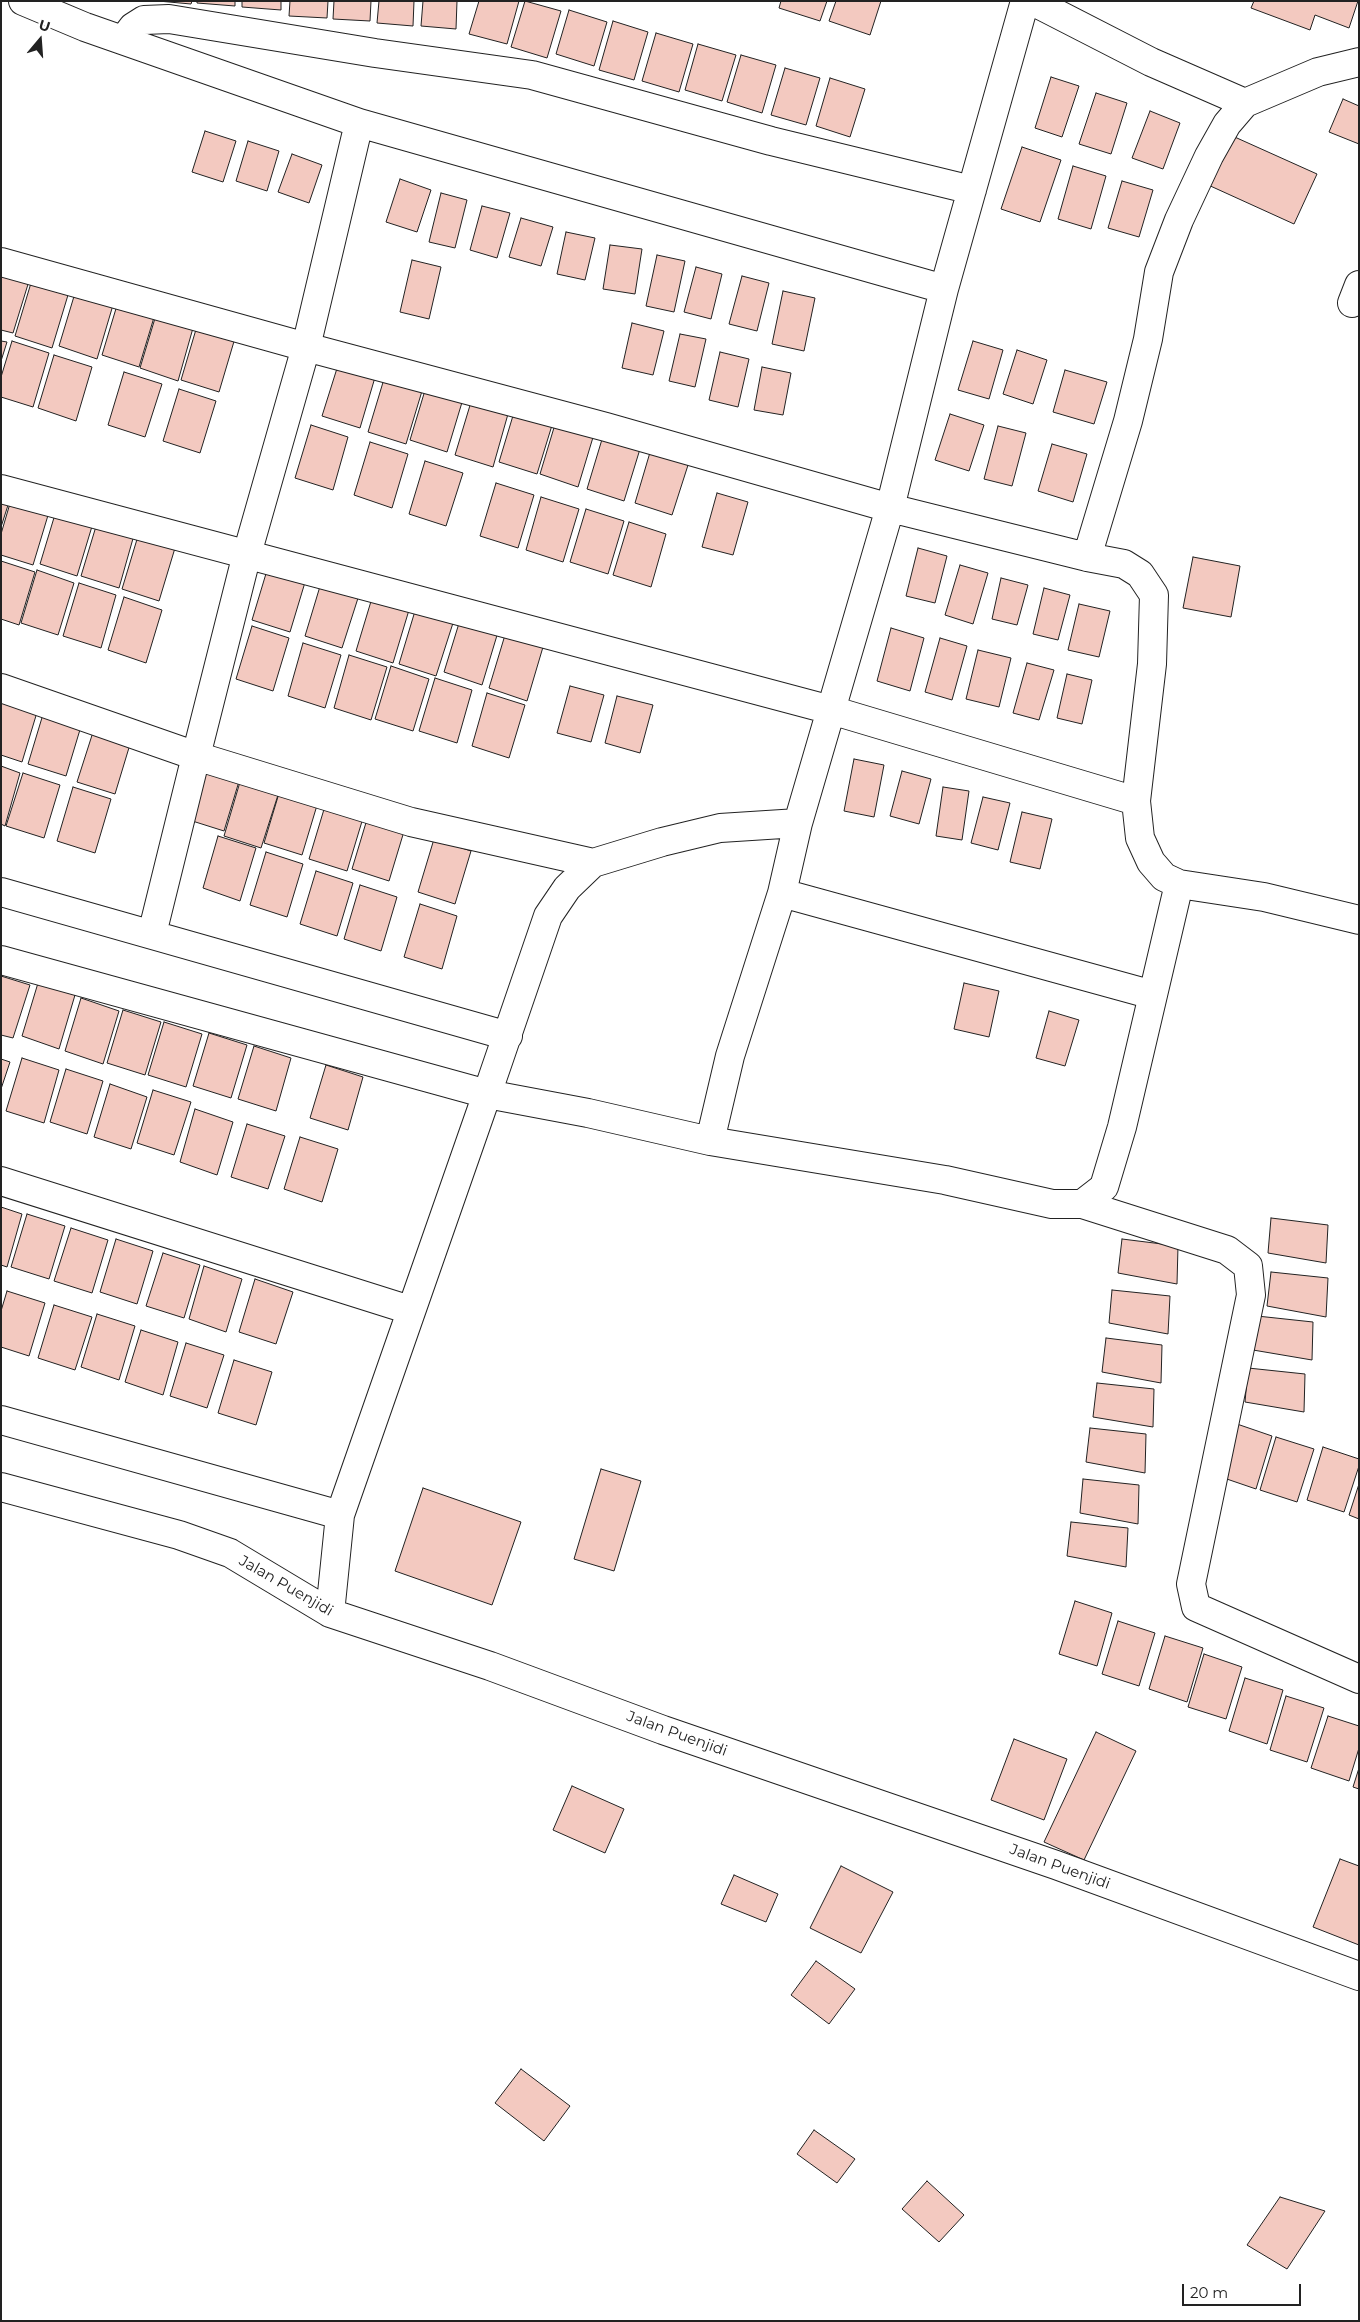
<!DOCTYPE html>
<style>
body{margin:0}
#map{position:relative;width:1360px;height:2322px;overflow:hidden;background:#fff;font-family:Montserrat,sans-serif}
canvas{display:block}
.frame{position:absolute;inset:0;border:2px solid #222;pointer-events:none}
.north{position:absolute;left:15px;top:15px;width:50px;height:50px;-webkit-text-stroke:4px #fff;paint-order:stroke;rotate:18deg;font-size:14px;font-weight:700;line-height:20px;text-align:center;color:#222}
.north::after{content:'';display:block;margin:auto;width:18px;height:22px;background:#222;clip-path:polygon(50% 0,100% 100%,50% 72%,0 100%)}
.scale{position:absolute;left:1182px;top:2284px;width:119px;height:22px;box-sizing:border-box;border:2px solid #222;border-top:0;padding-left:6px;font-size:15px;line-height:18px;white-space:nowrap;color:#222;-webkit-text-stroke:4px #fff;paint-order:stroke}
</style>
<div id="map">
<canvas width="1360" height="2322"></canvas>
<div class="frame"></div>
<div class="north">U</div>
<div class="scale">20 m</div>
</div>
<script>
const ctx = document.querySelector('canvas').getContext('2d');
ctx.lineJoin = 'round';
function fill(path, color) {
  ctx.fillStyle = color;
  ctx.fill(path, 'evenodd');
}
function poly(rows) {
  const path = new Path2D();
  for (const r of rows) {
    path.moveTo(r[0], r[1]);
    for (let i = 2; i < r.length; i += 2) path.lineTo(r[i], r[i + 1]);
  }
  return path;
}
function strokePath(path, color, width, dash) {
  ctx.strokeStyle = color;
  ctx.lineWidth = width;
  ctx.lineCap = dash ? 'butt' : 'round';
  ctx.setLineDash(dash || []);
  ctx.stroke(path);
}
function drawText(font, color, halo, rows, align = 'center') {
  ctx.font = font + ' Montserrat,sans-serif';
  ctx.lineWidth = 4;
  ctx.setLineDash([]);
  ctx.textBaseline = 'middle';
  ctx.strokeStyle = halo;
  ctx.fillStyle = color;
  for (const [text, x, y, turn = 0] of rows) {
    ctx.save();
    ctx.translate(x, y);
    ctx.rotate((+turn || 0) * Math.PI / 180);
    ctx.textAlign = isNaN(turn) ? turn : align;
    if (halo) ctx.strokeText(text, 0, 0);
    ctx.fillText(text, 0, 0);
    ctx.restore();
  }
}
const building = poly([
 [158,1,192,1,191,4,158,1],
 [197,1,235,1,235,6,197,3,197,1],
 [242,1,281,1,281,10,242,7,242,1],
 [290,1,328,1,327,18,289,16,290,1],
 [334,1,371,1,370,21,333,19,334,1],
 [379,1,414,1,413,26,377,23,379,1],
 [423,1,457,1,456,29,421,26,423,1],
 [479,1,519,1,507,44,469,34,479,1],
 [525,1,561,11,547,58,511,47,525,1],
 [781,1,827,1,820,21,779,8,781,1],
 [836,1,881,1,870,35,829,21,836,1],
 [1254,1,1358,1,1349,28,1315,15,1310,30,1251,8,1254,1],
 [569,10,607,22,594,66,556,54,569,10],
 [613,21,648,32,634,80,599,70,613,21],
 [656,33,693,44,679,92,642,81,656,33],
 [698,44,736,55,722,101,685,90,698,44],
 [741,55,776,65,762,113,727,102,741,55],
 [785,68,820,78,806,125,771,115,785,68],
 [1051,77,1079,86,1062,137,1035,128,1051,77],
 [830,78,865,89,850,137,816,126,830,78],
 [1096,93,1127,103,1111,154,1079,144,1096,93],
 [1343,99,1359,106,1359,144,1329,132,1343,99],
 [1150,111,1180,123,1163,169,1132,158,1150,111],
 [205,131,236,141,223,182,192,172,205,131],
 [1228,134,1317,174,1294,224,1206,184,1228,134],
 [248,141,279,151,267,191,236,181,248,141],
 [1022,147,1061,160,1040,222,1001,209,1022,147],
 [292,154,322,165,309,203,278,192,292,154],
 [1073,166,1106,176,1091,229,1058,219,1073,166],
 [400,179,431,190,417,232,386,222,400,179],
 [1122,181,1153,190,1139,237,1108,228,1122,181],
 [441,193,467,200,455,248,429,242,441,193],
 [482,206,510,213,497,258,470,250,482,206],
 [521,218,553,227,541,266,509,257,521,218],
 [566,232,595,238,585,280,557,274,566,232],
 [610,245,642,249,635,294,603,289,610,245],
 [657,255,685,261,674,312,646,306,657,255],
 [412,260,441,267,429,319,400,312,412,260],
 [696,267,722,274,711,319,684,312,696,267],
 [1,271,29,281,13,333,1,330,1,271],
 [742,276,769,283,757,331,729,324,742,276],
 [31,283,68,295,52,348,15,336,31,283],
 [783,291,815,298,804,351,772,344,783,291],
 [75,293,113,305,97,359,59,346,75,293],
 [118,302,155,314,139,367,102,355,118,302],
 [156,315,193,328,178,381,140,368,156,315],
 [632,323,664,331,653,375,622,368,632,323],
 [197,326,235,338,219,392,181,380,197,326],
 [680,334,706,339,695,387,669,381,680,334],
 [1,341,7,342,1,361,1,341],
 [12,341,49,353,33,407,1,397,1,377,12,341],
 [973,341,1003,350,989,399,958,390,973,341],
 [1017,350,1047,360,1033,404,1003,394,1017,350],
 [720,352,749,359,738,407,709,400,720,352],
 [54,355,92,367,76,421,38,408,54,355],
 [339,362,376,374,360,428,322,416,339,362],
 [762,367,791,373,783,415,754,410,762,367],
 [1065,370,1107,382,1094,424,1053,412,1065,370],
 [124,372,162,384,145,437,108,425,124,372],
 [384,379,422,391,406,444,368,432,384,379],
 [426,387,463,399,447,452,410,440,426,387],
 [179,389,216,401,200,453,163,441,179,389],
 [471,402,508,414,493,467,455,455,471,402],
 [515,409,553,422,537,474,499,462,515,409],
 [950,414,984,425,969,471,935,460,950,414],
 [556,421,594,434,578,487,540,474,556,421],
 [311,425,348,437,333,490,295,478,311,425],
 [998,426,1026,433,1012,486,984,479,998,426],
 [603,436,640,449,624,501,587,489,603,436],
 [370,442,408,454,392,508,354,495,370,442],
 [1052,444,1087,454,1073,502,1038,491,1052,444],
 [651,449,689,462,672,515,635,503,651,449],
 [425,461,463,473,446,526,409,514,425,461],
 [496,483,534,495,518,548,480,536,496,483],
 [717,493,748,502,733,555,702,547,717,493],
 [541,497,579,509,563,562,526,550,541,497],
 [1,500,9,502,1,527,1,500],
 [11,500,49,512,33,565,1,555,1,534,11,500],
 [586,509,624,521,608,574,570,562,586,509],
 [56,511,93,523,77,576,40,564,56,511],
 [629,522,666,534,651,587,613,575,629,522],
 [97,523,134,535,119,588,81,576,97,523],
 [138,536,175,548,159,601,122,589,138,536],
 [918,548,947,556,935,603,906,596,918,548],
 [1193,557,1240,566,1231,617,1183,608,1193,557],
 [1,561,35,572,19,625,1,619,1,561],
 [960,565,988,573,973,624,945,615,960,565],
 [268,567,306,579,290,632,252,620,268,567],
 [37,570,74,583,58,635,21,623,37,570],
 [1001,578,1028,585,1017,625,992,619,1001,578],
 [79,583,116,595,101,648,63,636,79,583],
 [321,583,359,595,342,648,305,636,321,583],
 [1044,588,1070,595,1058,640,1033,634,1044,588],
 [124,597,162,610,146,663,108,650,124,597],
 [372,598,409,610,393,663,356,651,372,598],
 [1079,604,1110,611,1099,657,1068,650,1079,604],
 [415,611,453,623,436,676,399,664,415,611],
 [460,620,498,632,482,685,444,672,460,620],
 [252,626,289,638,273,691,236,679,252,626],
 [891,628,924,638,910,691,877,681,891,628],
 [505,635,543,647,527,701,489,688,505,635],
 [940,638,967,646,952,700,925,692,940,638],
 [303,643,341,655,325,708,288,696,303,643],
 [978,650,1011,658,999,707,966,699,978,650],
 [349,655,387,667,371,720,334,708,349,655],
 [1027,663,1054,670,1039,720,1013,713,1027,663],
 [391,666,429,679,413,731,375,719,391,666],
 [1067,674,1092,680,1082,724,1057,718,1067,674],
 [435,678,472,690,457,743,419,731,435,678],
 [570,686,604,695,591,742,557,733,570,686],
 [487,693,525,705,509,758,472,746,487,693],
 [617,696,653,705,640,753,605,743,617,696],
 [1,697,38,709,22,762,1,755,1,697],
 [44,711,82,723,66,776,28,764,44,711],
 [94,729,131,741,115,794,77,782,94,729],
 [854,759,884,765,874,817,844,811,854,759],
 [1,766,20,773,5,826,1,824,1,766],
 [202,766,240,778,224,831,186,819,202,766],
 [902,771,931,779,919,824,890,816,902,771],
 [23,773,60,785,44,838,6,826,23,773],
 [240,782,278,795,261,848,224,836,240,782],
 [73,787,111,799,95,853,57,841,73,787],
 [943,787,969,791,962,840,936,836,943,787],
 [280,790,318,802,302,855,264,843,280,790],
 [983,797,1010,803,998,850,971,843,983,797],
 [325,806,363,818,347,871,309,859,325,806],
 [1022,812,1052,819,1040,869,1010,862,1022,812],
 [368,816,405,828,389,881,352,869,368,816],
 [218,836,256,848,240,901,203,888,218,836],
 [434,839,471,851,455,904,418,892,434,839],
 [266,852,303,864,287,917,250,905,266,852],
 [316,871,353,883,337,936,300,924,316,871],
 [360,885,397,897,381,951,344,939,360,885],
 [420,904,457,916,442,969,404,957,420,904],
 [1,976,30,985,13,1038,1,1035,1,976],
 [38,983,75,995,59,1049,22,1036,38,983],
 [964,983,999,991,989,1037,954,1029,964,983],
 [81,998,119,1011,103,1064,65,1051,81,998],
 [123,1010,161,1022,145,1075,107,1063,123,1010],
 [1049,1011,1079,1020,1065,1066,1036,1058,1049,1011],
 [164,1022,202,1034,186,1087,148,1075,164,1022],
 [209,1033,247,1045,231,1098,193,1086,209,1033],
 [254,1046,291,1058,276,1111,238,1099,254,1046],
 [22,1058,59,1070,44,1123,6,1111,22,1058],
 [1,1059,10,1062,1,1089,1,1059],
 [326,1065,363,1077,348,1130,310,1118,326,1065],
 [66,1069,103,1081,87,1134,50,1122,66,1069],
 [110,1084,147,1097,131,1149,94,1137,110,1084],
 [153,1090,191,1102,174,1155,137,1143,153,1090],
 [195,1109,233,1122,217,1175,180,1162,195,1109],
 [247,1124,285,1136,268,1189,231,1177,247,1124],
 [300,1137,338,1149,322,1202,284,1189,300,1137],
 [1,1207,22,1214,7,1267,1,1265,1,1207],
 [27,1214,65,1226,49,1279,11,1267,27,1214],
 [1271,1218,1328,1225,1326,1263,1268,1253,1271,1218],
 [71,1228,108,1240,92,1293,54,1281,71,1228],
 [116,1239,153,1251,137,1304,100,1292,116,1239],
 [1122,1239,1178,1246,1177,1284,1118,1273,1122,1239],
 [163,1253,200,1265,184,1318,146,1306,163,1253],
 [204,1266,242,1279,226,1332,189,1319,204,1266],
 [1271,1272,1328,1278,1326,1317,1267,1306,1271,1272],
 [255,1279,293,1292,276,1344,239,1332,255,1279],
 [1112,1290,1170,1296,1168,1334,1109,1323,1112,1290],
 [7,1291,45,1303,29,1356,1,1347,1,1311,7,1291],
 [54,1305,92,1317,75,1370,38,1358,54,1305],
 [97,1314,135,1326,119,1380,81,1367,97,1314],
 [1257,1316,1313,1322,1312,1360,1253,1350,1257,1316],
 [141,1330,178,1342,163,1395,125,1382,141,1330],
 [1106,1338,1162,1345,1161,1383,1102,1372,1106,1338],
 [186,1343,224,1355,207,1408,170,1396,186,1343],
 [234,1360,272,1372,256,1425,218,1413,234,1360],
 [1248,1368,1305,1374,1304,1412,1245,1402,1248,1368],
 [1097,1383,1154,1389,1153,1427,1093,1417,1097,1383],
 [1234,1423,1272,1436,1256,1489,1218,1476,1234,1423],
 [1090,1428,1146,1434,1145,1473,1086,1462,1090,1428],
 [1276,1437,1314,1449,1297,1502,1260,1490,1276,1437],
 [1323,1447,1359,1459,1359,1466,1344,1512,1307,1500,1323,1447],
 [601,1469,641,1481,614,1571,574,1559,601,1469],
 [1083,1479,1139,1485,1138,1524,1080,1513,1083,1479],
 [1359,1484,1359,1519,1349,1515,1359,1484],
 [423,1488,521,1522,492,1605,395,1571,423,1488],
 [1071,1522,1128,1528,1126,1567,1067,1556,1071,1522],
 [1075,1601,1112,1613,1097,1666,1059,1654,1075,1601],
 [1118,1621,1155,1633,1139,1686,1102,1674,1118,1621],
 [1165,1636,1203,1648,1187,1702,1149,1689,1165,1636],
 [1204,1654,1242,1667,1226,1719,1188,1707,1204,1654],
 [1245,1678,1283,1690,1267,1744,1229,1731,1245,1678],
 [1286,1696,1324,1708,1307,1762,1270,1750,1286,1696],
 [1328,1716,1359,1726,1359,1748,1349,1781,1311,1768,1328,1716],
 [1096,1732,1136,1751,1084,1860,1044,1842,1096,1732],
 [1014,1739,1067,1759,1044,1820,991,1800,1014,1739],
 [1359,1768,1359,1789,1353,1787,1359,1768],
 [572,1786,624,1809,605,1853,553,1830,572,1786],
 [1340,1859,1359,1866,1359,1945,1313,1927,1340,1859],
 [841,1866,893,1892,861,1953,810,1928,841,1866],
 [734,1875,778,1894,766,1922,721,1904,734,1875],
 [816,1961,855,1989,829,2024,791,1995,816,1961],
 [521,2069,570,2106,544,2141,495,2103,521,2069],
 [814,2130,855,2159,837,2183,797,2154,814,2130],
 [927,2181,964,2215,939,2242,902,2209,927,2181],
 [1280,2197,1325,2211,1287,2269,1247,2245,1280,2197]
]);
fill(building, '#f3c9c0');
strokePath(building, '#222', 1);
const minor = poly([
 [23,1,85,27,359,123],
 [1025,1,944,289,890,508,798,823,782,893,730,1056,710,1141,945,1180,1052,1204,1082,1204,1104,1187,1122,1127,1179,884],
 [1032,1,1151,62,1245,103,1318,72,1359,62],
 [123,40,133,27,144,20,169,19,375,53,532,75,771,141,972,190],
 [1,262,306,347,606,427,890,508,1087,557,1124,564,1140,574,1154,595,1152,664,1136,801],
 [1352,303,1359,285],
 [1,489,831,710,1136,801,1140,838,1151,862,1164,877,1179,884,1264,897,1359,920],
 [1087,557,1128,421,1148,339,1159,272,1179,220,1209,156,1227,124,1245,103],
 [1,688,196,756,152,934],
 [593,863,411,822,196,756,247,554,306,347,359,123,944,289],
 [1,892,508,1036],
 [782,893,1153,995],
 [1,960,487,1094,340,1515,330,1613],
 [710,1141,588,1113,487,1094,548,916,567,888,593,863,662,842,720,828,798,823],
 [1,1181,410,1310],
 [1082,1204,1227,1250,1248,1266,1251,1295,1191,1584,1196,1607,1359,1679],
 [1,1420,340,1515],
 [1,1487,179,1535,230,1553,330,1613,490,1666,663,1730,1056,1865,1359,1976]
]);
strokePath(minor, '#222', 30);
strokePath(minor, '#fff', 28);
drawText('15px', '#222', '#fff', [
 ["Jalan Puenjidi",286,1586,30],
 ["Jalan Puenjidi",677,1734,20],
 ["Jalan Puenjidi",1060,1867,20]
]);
</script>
